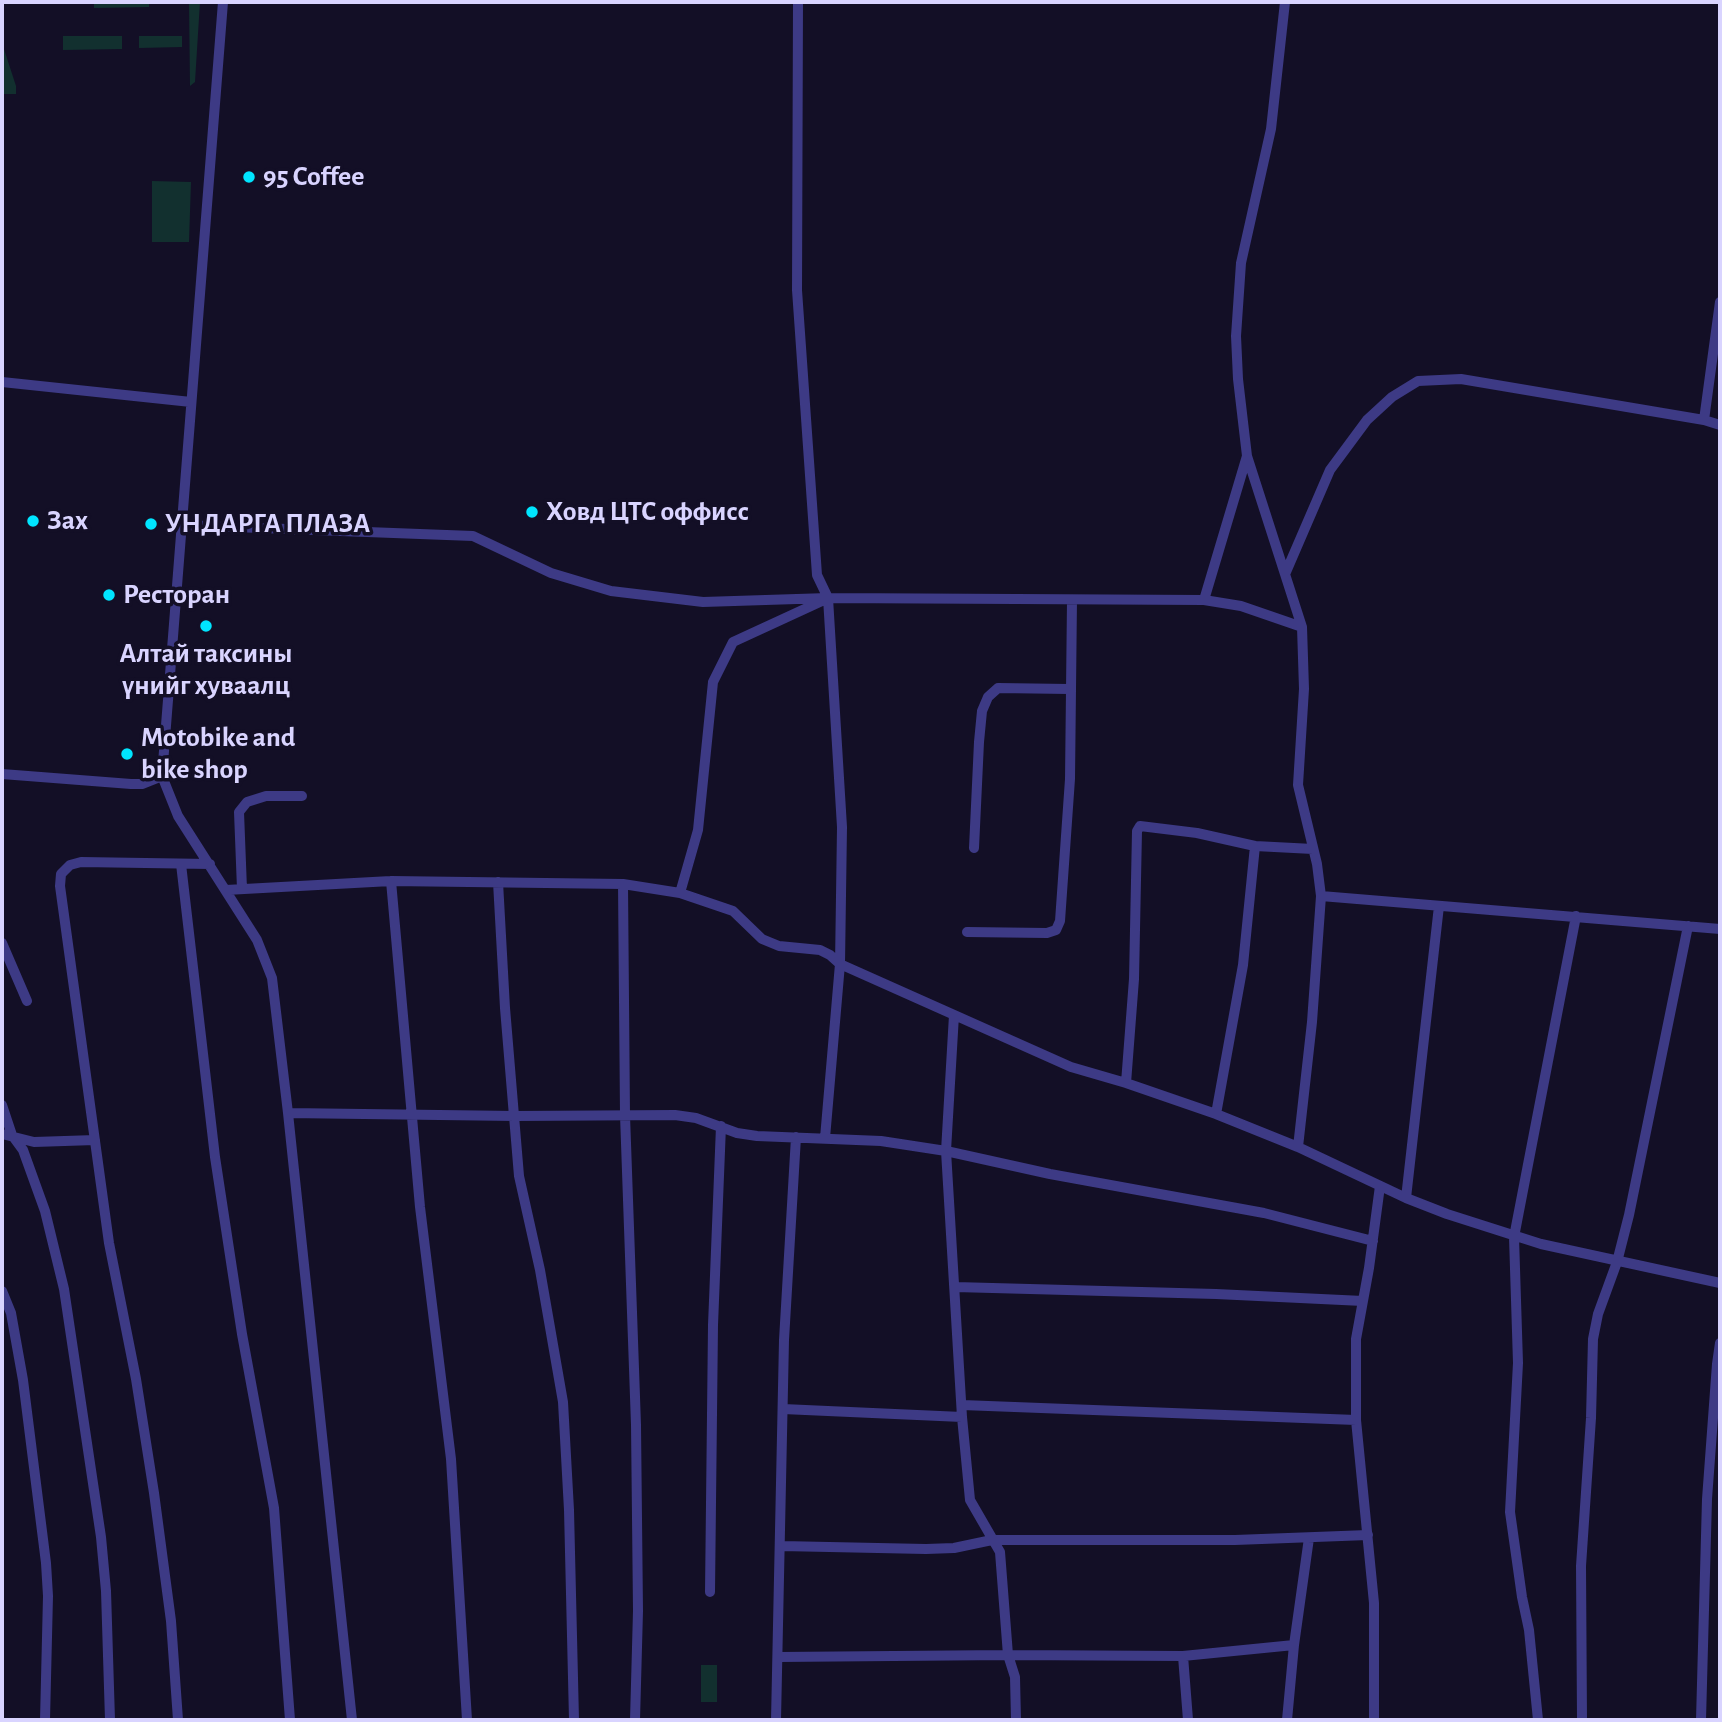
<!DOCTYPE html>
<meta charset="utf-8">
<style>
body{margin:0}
#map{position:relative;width:1722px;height:1722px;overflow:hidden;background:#130f26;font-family:"Alegreya Sans",sans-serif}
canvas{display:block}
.frame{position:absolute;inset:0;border:4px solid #d9d4ff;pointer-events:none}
</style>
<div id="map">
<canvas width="1722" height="1722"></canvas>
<div class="frame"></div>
</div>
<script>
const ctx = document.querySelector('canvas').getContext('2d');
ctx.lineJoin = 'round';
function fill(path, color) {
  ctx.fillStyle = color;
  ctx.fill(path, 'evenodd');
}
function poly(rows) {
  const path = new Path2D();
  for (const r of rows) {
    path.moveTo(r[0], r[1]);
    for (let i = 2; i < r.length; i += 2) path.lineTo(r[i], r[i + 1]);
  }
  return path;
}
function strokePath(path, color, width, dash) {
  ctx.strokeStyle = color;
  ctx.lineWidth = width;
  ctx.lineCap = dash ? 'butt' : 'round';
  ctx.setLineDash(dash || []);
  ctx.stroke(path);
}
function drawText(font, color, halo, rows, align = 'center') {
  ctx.font = font + ' "Alegreya Sans",sans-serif';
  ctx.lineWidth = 7;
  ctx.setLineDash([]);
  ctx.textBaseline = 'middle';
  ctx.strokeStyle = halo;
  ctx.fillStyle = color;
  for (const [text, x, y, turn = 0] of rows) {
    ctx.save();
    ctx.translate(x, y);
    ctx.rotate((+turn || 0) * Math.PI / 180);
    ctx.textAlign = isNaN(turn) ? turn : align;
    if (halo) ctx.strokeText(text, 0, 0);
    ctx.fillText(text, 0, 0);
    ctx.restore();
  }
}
fill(poly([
 [94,2,149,2,149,7,94,8],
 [189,2,200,2,195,82,190,86],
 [63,36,122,36,122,49,63,50],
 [139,36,182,36,182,47,139,48],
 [2,43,16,86,16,94,2,94],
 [152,181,191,182,189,242,152,242],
 [701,1665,717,1665,717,1702,701,1702]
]), '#12302f');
strokePath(poly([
 [223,2,162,776,178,816,257,940,272,978,288,1113,352,1720],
 [798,2,797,290,817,575,828,598,842,827,840,964,825,1138],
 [1285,2,1271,129,1241,263,1236,336,1238,379,1247,456,1302,627,1304,689,1298,785,1317,864,1321,896,1312,1022,1298,1147],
 [2,382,191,402],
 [1704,420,1720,302],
 [181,525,473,536,551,573,611,591,703,602,828,598,1204,600,1241,606,1302,627],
 [1286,572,1330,470,1367,420,1392,397,1418,381,1461,379,1704,420,1720,425],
 [1204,600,1247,456],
 [2,774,131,784,142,784,162,776],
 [974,848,979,742,982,711,988,697,998,688,1069,689],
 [181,864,215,1157,242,1334,274,1508,290,1720],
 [391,881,420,1207,451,1459,467,1720],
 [498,882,505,1008,519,1176,540,1270,563,1402,569,1510,574,1720],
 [623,884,625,1115,636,1425,638,1611,635,1720],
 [242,889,239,812,247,802,266,796,302,796],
 [226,890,391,881,623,884,680,893,733,911,762,939,779,946,820,950,830,955,840,964,1071,1067,1126,1083,1216,1114,1298,1147,1406,1198,1447,1214,1541,1244,1720,1283],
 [680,893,698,830,713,682,733,642,822,601],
 [1321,896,1720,929],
 [967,932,1047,933,1056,930,1060,921,1070,779,1072,600],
 [2,943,27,1001],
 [954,1015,946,1151,962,1417,970,1500,1000,1552,1008,1655,1015,1677,1016,1720],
 [1126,1083,1134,979,1137,831,1140,826,1197,833,1255,846],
 [2,1105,12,1135,23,1150,45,1211,64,1289,101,1537,106,1591,110,1720],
 [288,1113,515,1116,675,1115,696,1118,737,1133,757,1136,881,1141,946,1151,1050,1174,1264,1213,1373,1241],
 [1216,1114,1243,965,1255,846,1313,849],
 [2,1134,34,1142,95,1140],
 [1406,1198,1439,906],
 [955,1287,1216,1294,1363,1301],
 [2,1291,11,1313,23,1380,46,1563,48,1596,45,1720],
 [962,1405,1356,1420],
 [783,1409,962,1417],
 [781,1546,926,1549,954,1548,992,1540,1235,1540,1368,1535],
 [710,1592,713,1325,721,1126],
 [1183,1656,1188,1720],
 [779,1657,1008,1655,1183,1656,1294,1645],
 [178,1720,171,1621,154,1493,136,1379,109,1243,60,886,61,874,70,865,81,862,210,864],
 [776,1720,784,1340,796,1137],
 [1287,1720,1294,1645,1309,1538],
 [1374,1720,1374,1603,1356,1420,1356,1339,1369,1268,1380,1186],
 [1538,1720,1529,1630,1522,1597,1510,1512,1518,1363,1514,1237,1576,916],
 [1582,1720,1581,1566,1591,1418,1593,1339,1598,1314,1617,1262,1629,1215,1688,926],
 [1701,1720,1707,1499,1717,1364,1720,1343]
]), '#3d3a85', 10);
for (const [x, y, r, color] of [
 [249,177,7,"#00e5ff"],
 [532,512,7,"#00e5ff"],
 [33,521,7,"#00e5ff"],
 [151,524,7,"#00e5ff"],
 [109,595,7,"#00e5ff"],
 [206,626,7,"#00e5ff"],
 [127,754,7,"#00e5ff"]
]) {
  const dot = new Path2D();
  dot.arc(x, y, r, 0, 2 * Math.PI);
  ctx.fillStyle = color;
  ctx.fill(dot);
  strokePath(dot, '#130f26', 2.5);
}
drawText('bold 28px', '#d9d4ff', '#130f26', [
 ["95 Coffee",263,177],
 ["Ховд ЦТС оффисс",546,512],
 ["Зах",47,521],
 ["УНДАРГА ПЛАЗА",165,524],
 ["Ресторан",123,595],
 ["Алтай таксины",206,654,"center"],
 ["үнийг хуваалц",206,686,"center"],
 ["Motobike and",141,738],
 ["bike shop",141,770]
], 'left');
</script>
